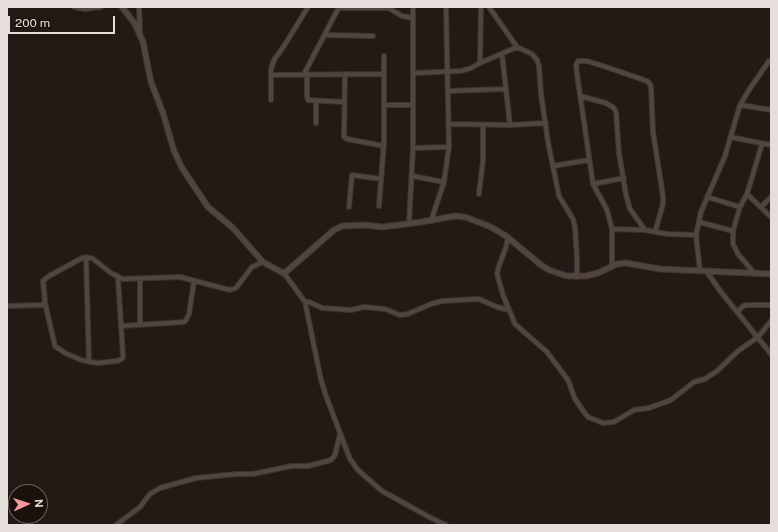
<!DOCTYPE html>
<style>
body{margin:0}
#map{position:relative;width:778px;height:532px;overflow:hidden;background:#241a15;font-family:"Public Sans",sans-serif}
canvas{display:block}
.frame{position:absolute;inset:0;border:8px solid #e6dedb;pointer-events:none}
.north{position:absolute;left:8px;top:484px;width:40px;height:40px;box-sizing:border-box;background:#1b110c;border:1px solid #6c635f;border-radius:50%;rotate:87deg;font-size:11px;font-weight:700;line-height:16px;text-align:center;color:#e6dedb}
.north::after{content:'';display:block;margin:auto;width:14px;height:18px;background:#f59b9c;clip-path:polygon(50% 0,100% 100%,50% 72%,0 100%)}
.scale{position:absolute;left:8px;top:16px;width:107px;height:18px;box-sizing:border-box;border:2px solid #e6dedb;border-top:0;padding-left:5px;font-size:12px;line-height:14px;white-space:nowrap;color:#e6dedb;-webkit-text-stroke:3px #1b110c;paint-order:stroke}
</style>
<div id="map">
<canvas width="778" height="532"></canvas>
<div class="frame"></div>
<div class="north">N</div>
<div class="scale">200 m</div>
</div>
<script>
const ctx = document.querySelector('canvas').getContext('2d');
ctx.lineJoin = 'round';
function poly(rows) {
  const path = new Path2D();
  for (const r of rows) {
    path.moveTo(r[0], r[1]);
    for (let i = 2; i < r.length; i += 2) path.lineTo(r[i], r[i + 1]);
  }
  return path;
}
function strokePath(path, color, width, dash) {
  ctx.strokeStyle = color;
  ctx.lineWidth = width;
  ctx.lineCap = dash ? 'butt' : 'round';
  ctx.setLineDash(dash || []);
  ctx.stroke(path);
}
const minor = poly([
 [74,7,85,9,101,7],
 [139,7,140,32],
 [387,7,402,16,413,18],
 [489,7,517,47,532,54,537,60,539,66,541,94,548,142,559,196,573,219,575,227,577,257,577,277],
 [339,8,388,8],
 [326,35,373,36],
 [502,54,510,125],
 [480,63,481,7],
 [414,73,461,71,471,68,480,63,517,47],
 [304,74,339,7],
 [307,74,307,96,308,100,344,102],
 [345,74,344,137,347,139,384,146],
 [271,75,384,74],
 [448,91,506,89],
 [580,96,606,103,614,108,616,112,619,153,626,195,630,209,645,230],
 [271,100,271,69,274,60,284,46,308,7],
 [316,101,316,123],
 [385,105,413,105],
 [740,105,771,110],
 [448,124,510,125,546,123],
 [730,137,771,145],
 [413,148,449,147],
 [553,166,589,160],
 [412,176,444,182],
 [593,184,624,178],
 [479,194,483,160,483,125],
 [747,194,771,217],
 [707,197,740,207],
 [379,206,384,142,384,56],
 [349,207,352,175,381,179],
 [761,207,771,197],
 [431,221,444,182,449,147,446,7],
 [699,222,733,231],
 [409,224,413,148,413,7],
 [612,229,645,230,667,234,696,235],
 [508,237,506,247,499,266,497,274,503,295,515,324,547,352,568,380,575,399,584,412,588,417,603,423,614,422,634,410,649,408,671,400,694,382,705,379,717,371,738,351,758,337,771,321],
 [86,257,89,362],
 [612,267,612,229,607,210,593,184,577,74,576,65,578,61,587,61,606,67,647,81,650,84,651,87,653,132,663,196,663,204,655,232],
 [700,271,696,235,701,212,725,156,740,105,749,90,769,61],
 [707,272,721,292,771,354],
 [284,273,305,302,321,380,326,396,350,459,358,470,382,491,431,518,446,525],
 [755,274,738,254,733,244,733,231,740,207,747,194,762,144],
 [305,302,309,302,322,308,351,310,364,307,385,309,400,315,408,314,431,304,442,301,479,299,497,307,509,310],
 [45,303,55,346,65,353,81,360,97,363,117,361,122,359,123,356,118,278],
 [7,306,43,305,45,301,43,281,49,276,82,258,92,258,111,273,123,279,180,277,230,290,236,288,252,267,263,262],
 [738,311,743,306,747,305,771,305],
 [140,324,140,279],
 [121,326,184,322,186,320,189,314,194,281],
 [116,525,140,507,150,494,160,488,196,478,237,474,253,474,292,466,308,466,331,460,335,455,340,434]
]);
const tertiary = poly([
 [122,7,135,24,143,42,151,82,163,113,174,151,182,168,208,207,233,228,263,262,283,273,287,271,334,230,342,226,364,225,383,227,421,222,455,216,465,217,491,227,506,236,541,265,549,270,567,276,586,276,598,273,617,264,626,263,660,269,771,274]
]);
strokePath(minor, '#3d3533', 6);
strokePath(tertiary, '#3d3533', 7);
strokePath(minor, '#524540', 4);
strokePath(tertiary, '#524540', 5);
</script>
